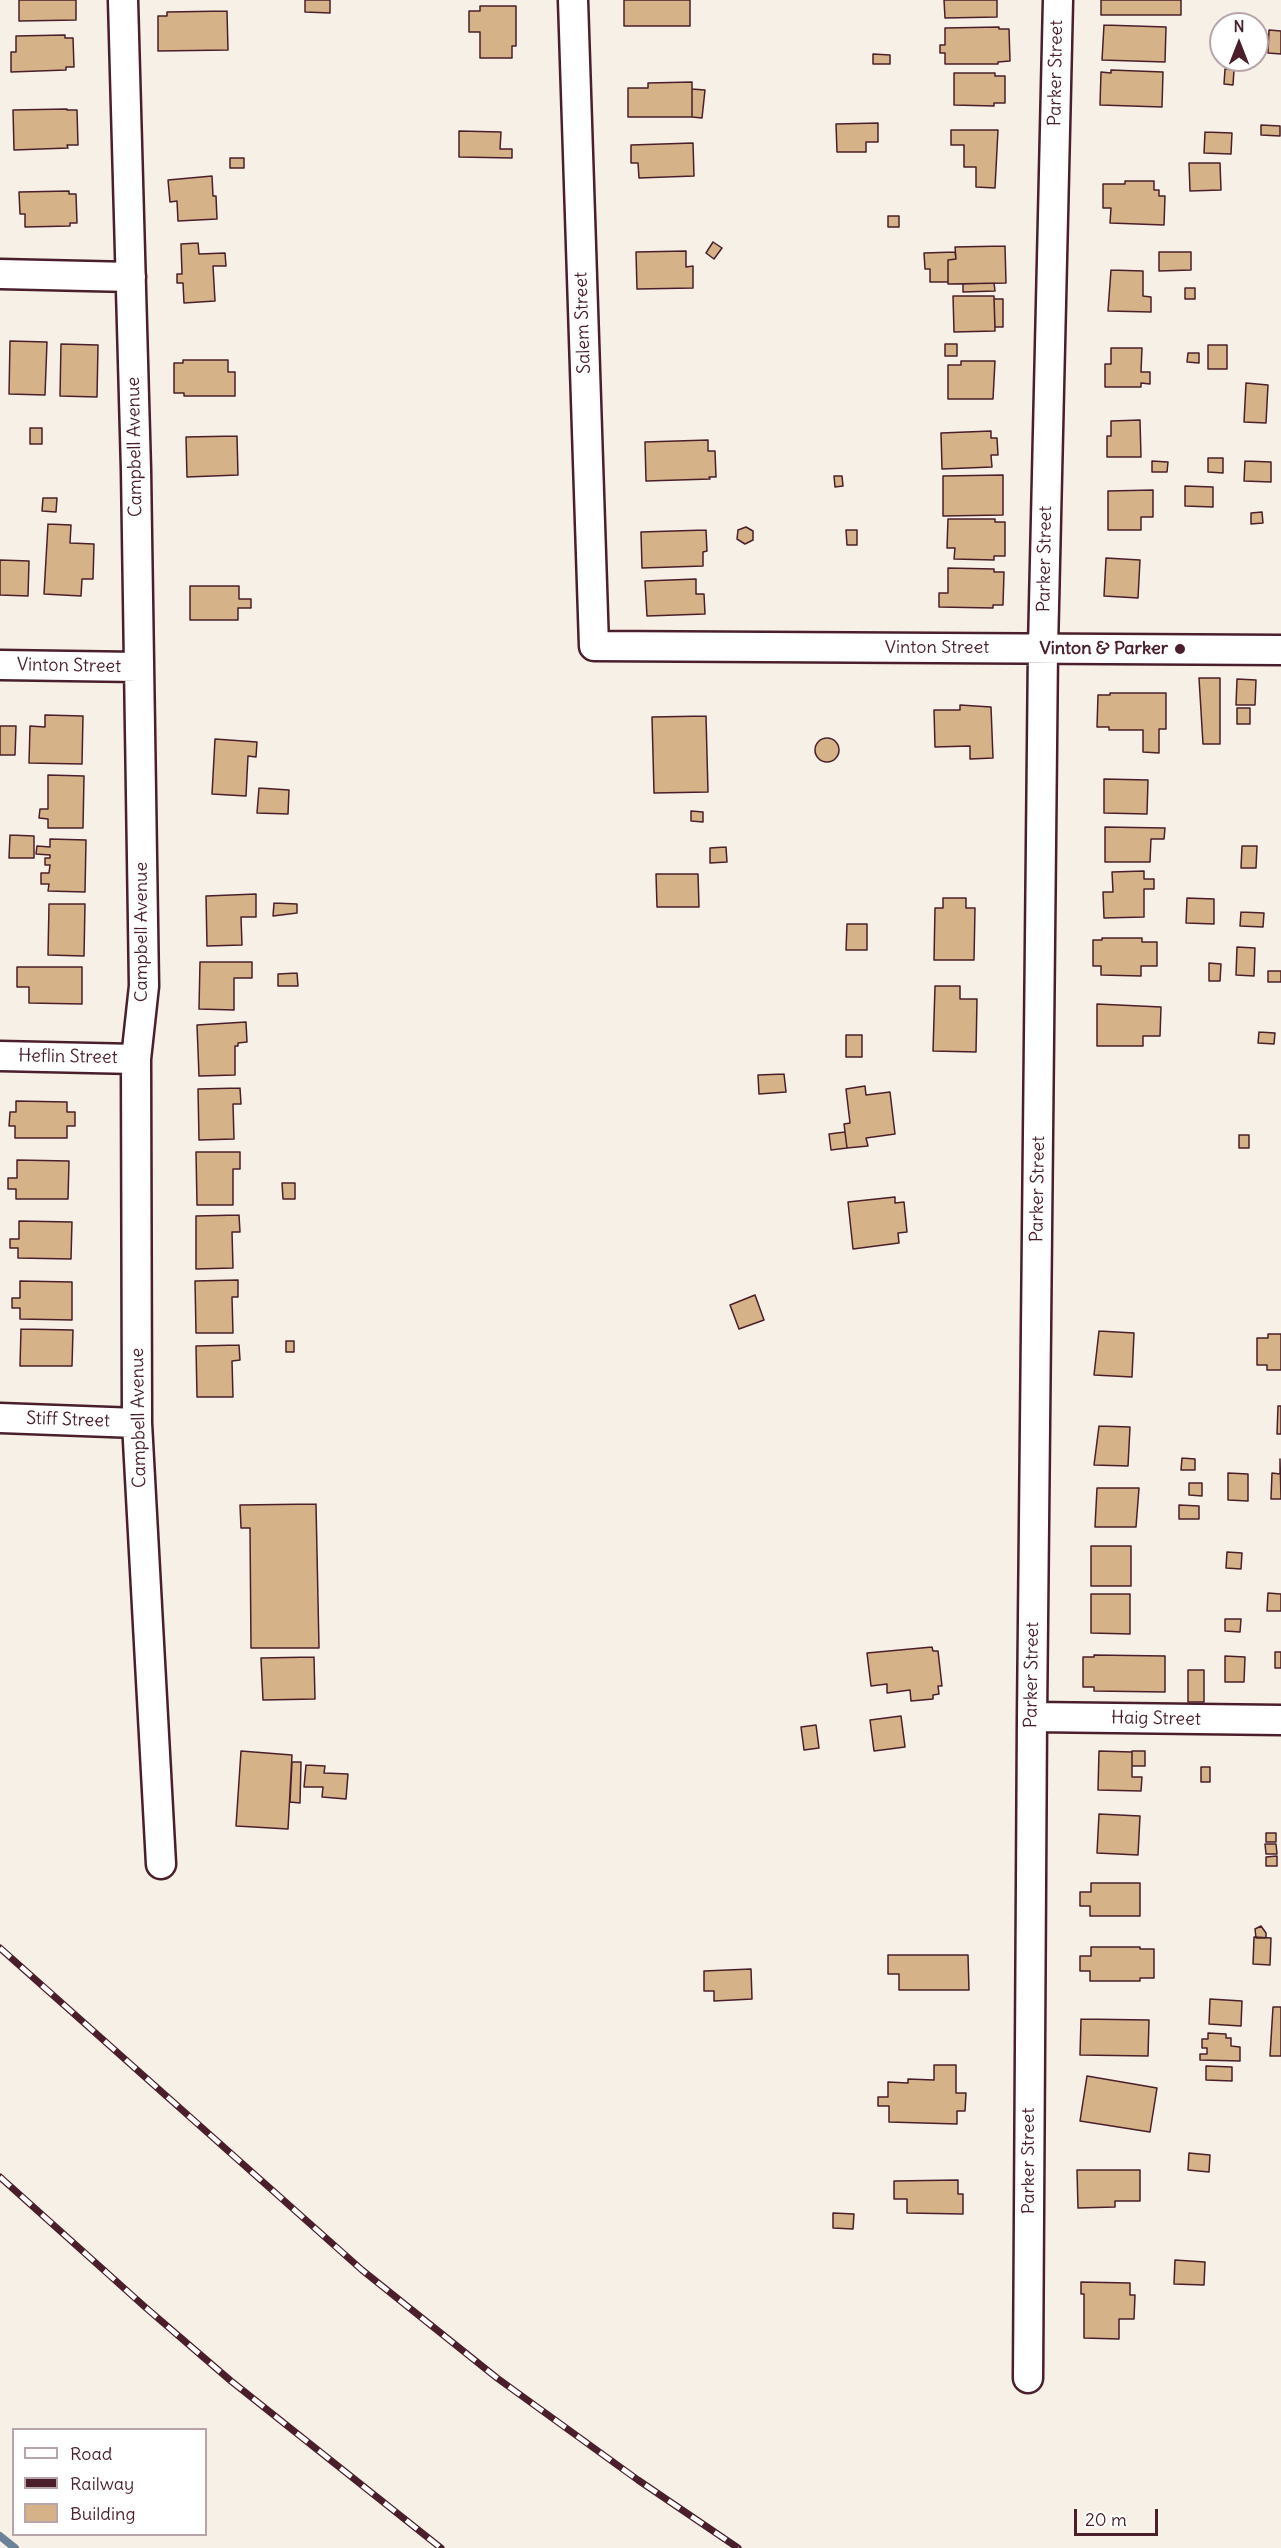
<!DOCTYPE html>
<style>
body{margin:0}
#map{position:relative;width:1281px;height:2548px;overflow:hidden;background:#f7f0e7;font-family:Delius,sans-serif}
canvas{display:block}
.legend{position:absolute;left:12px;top:2428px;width:195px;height:108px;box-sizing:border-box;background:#fff;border:2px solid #b7a5aa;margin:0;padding:8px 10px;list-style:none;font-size:18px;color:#4a1f2b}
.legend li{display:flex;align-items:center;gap:12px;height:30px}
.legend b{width:30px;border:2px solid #b7a5aa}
.north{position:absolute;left:1209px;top:12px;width:60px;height:60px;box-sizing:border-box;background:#fff;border:2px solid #b7a5aa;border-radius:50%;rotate:0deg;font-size:16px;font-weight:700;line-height:24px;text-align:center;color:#4a1f2b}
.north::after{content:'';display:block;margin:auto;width:21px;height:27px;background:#4a1f2b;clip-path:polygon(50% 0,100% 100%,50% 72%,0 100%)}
.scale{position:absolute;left:1074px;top:2509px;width:84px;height:27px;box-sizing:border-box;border:3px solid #4a1f2b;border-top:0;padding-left:8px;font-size:18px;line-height:21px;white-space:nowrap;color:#4a1f2b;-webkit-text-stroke:4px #fff;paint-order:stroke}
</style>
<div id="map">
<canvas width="1281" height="2548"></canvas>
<ul class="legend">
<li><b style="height:8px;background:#fff"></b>Road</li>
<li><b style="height:8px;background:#4a1f2b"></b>Railway</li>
<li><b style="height:16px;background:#d5b287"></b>Building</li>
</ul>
<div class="north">N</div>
<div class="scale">20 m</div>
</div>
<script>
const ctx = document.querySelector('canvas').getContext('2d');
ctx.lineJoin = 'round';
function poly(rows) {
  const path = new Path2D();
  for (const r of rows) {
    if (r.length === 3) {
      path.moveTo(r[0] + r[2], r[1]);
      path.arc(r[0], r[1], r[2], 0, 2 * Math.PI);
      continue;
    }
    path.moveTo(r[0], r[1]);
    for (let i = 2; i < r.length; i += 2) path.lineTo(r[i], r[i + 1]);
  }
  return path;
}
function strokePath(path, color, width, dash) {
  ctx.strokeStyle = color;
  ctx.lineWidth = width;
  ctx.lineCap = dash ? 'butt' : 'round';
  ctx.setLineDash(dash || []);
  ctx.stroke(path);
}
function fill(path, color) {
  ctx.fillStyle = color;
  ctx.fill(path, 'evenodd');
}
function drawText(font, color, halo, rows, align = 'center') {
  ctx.font = font + ' Delius,sans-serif';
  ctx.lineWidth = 4.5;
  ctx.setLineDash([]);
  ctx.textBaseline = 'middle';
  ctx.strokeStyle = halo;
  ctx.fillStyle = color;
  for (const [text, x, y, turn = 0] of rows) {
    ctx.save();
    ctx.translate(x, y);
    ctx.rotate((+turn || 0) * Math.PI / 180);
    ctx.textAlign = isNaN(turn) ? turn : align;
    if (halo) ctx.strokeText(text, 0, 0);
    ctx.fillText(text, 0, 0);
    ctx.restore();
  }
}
strokePath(poly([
 [0,2536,15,2548]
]), '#6b8299', 8);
const building = poly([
 [19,0,76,0,76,20,19,21,19,0],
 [305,0,330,0,330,13,305,12,305,0],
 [624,0,690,0,690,26,624,26,624,0],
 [944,0,997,0,997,17,945,18,944,0],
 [1101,0,1181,0,1181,15,1101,15,1101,0],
 [480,6,516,6,516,46,512,46,512,58,480,58,480,32,469,32,469,11,480,11,480,6],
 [227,11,228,50,158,51,158,16,167,16,167,12,227,11],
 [1104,25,1166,27,1165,62,1102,60,1104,25],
 [999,27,999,29,1009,29,1010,61,998,62,998,64,945,64,945,53,940,53,940,45,945,45,945,28,999,27],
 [1269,30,1281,31,1281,54,1268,53,1269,30],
 [65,35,65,38,73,38,74,67,66,67,66,70,11,72,11,52,16,52,16,36,65,35],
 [873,54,890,55,890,64,873,64,873,54],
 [1225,69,1234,70,1233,85,1224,84,1225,69],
 [1111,70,1163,72,1162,107,1100,105,1101,72,1111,73,1111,70],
 [954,73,995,73,995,76,1005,76,1005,103,994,103,994,106,954,105,954,73],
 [692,82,692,117,628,117,628,88,648,88,648,83,692,82],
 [692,89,705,90,702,118,692,117,692,89],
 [67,109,67,110,77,110,78,145,67,145,68,148,14,150,13,110,67,109],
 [878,123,878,142,866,142,866,152,837,152,836,124,878,123],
 [1261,125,1280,126,1280,136,1261,135,1261,125],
 [951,130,998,130,995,188,976,187,976,167,964,167,964,145,951,145,951,130],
 [459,131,501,132,500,149,512,149,512,158,459,157,459,131],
 [1205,132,1232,133,1231,154,1204,153,1205,132],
 [693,143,694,176,639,178,638,163,631,163,631,145,693,143],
 [230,158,244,158,244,168,230,168,230,158],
 [1189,163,1220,163,1221,190,1190,191,1189,163],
 [212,176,213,196,216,196,217,219,178,221,177,201,170,202,168,180,212,176],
 [1125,181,1154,181,1154,190,1159,190,1159,196,1165,196,1164,225,1110,223,1111,208,1103,208,1103,184,1125,184,1125,181],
 [69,191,69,194,76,194,77,223,70,223,70,226,25,227,25,214,20,214,19,192,69,191],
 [888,216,899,216,899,227,888,227,888,216],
 [713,242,722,248,714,259,706,253,713,242],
 [198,243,199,254,225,253,226,266,213,266,215,301,184,303,183,283,177,283,177,274,182,274,181,244,198,243],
 [1005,246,1006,283,948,284,948,260,956,259,955,247,1005,246],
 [686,251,686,267,693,266,693,288,637,289,636,252,686,251],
 [955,252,956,259,948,260,948,282,930,282,930,269,925,269,924,253,955,252],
 [1159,252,1191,252,1191,270,1159,271,1159,252],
 [1111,270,1143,271,1143,296,1151,297,1151,312,1108,311,1111,270],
 [994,283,995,291,963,292,963,284,994,283],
 [1185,288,1195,288,1195,299,1185,299,1185,288],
 [953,296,994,296,995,331,954,332,953,296],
 [994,299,1003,299,1003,327,995,327,994,299],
 [10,341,47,342,45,395,9,394,10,341],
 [61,344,98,345,97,397,60,396,61,344],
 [945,344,957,344,957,356,945,356,945,344],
 [1208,345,1227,345,1227,369,1208,369,1208,345],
 [1111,348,1142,348,1141,372,1150,372,1150,384,1141,383,1141,387,1105,387,1105,364,1111,364,1111,348],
 [1188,353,1199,353,1199,363,1187,362,1188,353],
 [183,360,228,360,228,372,235,372,235,396,184,396,184,393,174,393,174,363,183,363,183,360],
 [961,361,995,361,993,399,948,399,948,365,961,365,961,361],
 [1246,383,1268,385,1266,423,1244,422,1246,383],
 [1140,420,1141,457,1107,457,1107,436,1111,436,1111,421,1140,420],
 [30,428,42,428,42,444,30,444,30,428],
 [991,431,991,438,997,438,998,455,991,455,992,467,942,469,941,433,991,431],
 [237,436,238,475,187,477,186,437,237,436],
 [708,440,708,451,715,451,716,477,709,477,710,479,646,481,645,442,708,440],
 [1208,458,1223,458,1223,473,1208,472,1208,458],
 [1152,461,1168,462,1167,472,1152,472,1152,461],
 [1245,461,1271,462,1271,482,1244,481,1245,461],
 [1003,475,1003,515,943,516,943,476,1003,475],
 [834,476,842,476,843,486,835,487,834,476],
 [1185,486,1213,487,1213,507,1185,506,1185,486],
 [1153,490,1153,517,1141,517,1141,530,1108,530,1108,491,1153,490],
 [43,498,57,498,56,512,42,511,43,498],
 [1262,512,1263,523,1251,524,1251,513,1262,512],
 [948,519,995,519,995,522,1005,522,1005,556,994,556,994,560,954,559,955,548,947,548,948,519],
 [48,524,71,525,70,543,94,544,93,579,82,579,81,596,44,594,48,524],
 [746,527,753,531,753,540,745,544,737,539,738,530,746,527],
 [706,530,707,551,703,552,703,566,642,568,641,532,706,530],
 [846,530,857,530,857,545,847,545,846,530],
 [1106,558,1140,560,1138,598,1104,596,1106,558],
 [0,560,29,561,28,596,0,595,0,560],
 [948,568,994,569,994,572,1004,572,1003,605,993,605,993,608,939,607,939,593,948,593,948,568],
 [696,579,696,594,704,594,705,614,647,616,645,581,696,579],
 [190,586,239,586,239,599,251,599,251,608,238,608,238,620,190,620,190,586],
 [1199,678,1220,678,1220,744,1203,744,1199,678],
 [1237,679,1256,680,1255,705,1236,705,1237,679],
 [1110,693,1166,693,1166,729,1159,729,1159,753,1143,752,1143,730,1109,730,1109,727,1097,727,1098,695,1110,695,1110,693],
 [960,705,991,707,993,758,970,759,970,746,935,747,934,710,960,710,960,705],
 [1237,708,1250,708,1250,724,1237,724,1237,708],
 [45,715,83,716,82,764,29,763,30,726,45,727,45,715],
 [706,716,708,792,654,793,652,717,706,716],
 [0,726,16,726,15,755,0,755,0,726],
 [827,750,12],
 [215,739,257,742,256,757,248,756,246,796,212,794,215,739],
 [48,775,84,776,83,828,48,828,48,819,39,818,40,809,48,809,48,775],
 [1104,779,1148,780,1147,814,1104,813,1104,779],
 [259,788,289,790,288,814,257,813,259,788],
 [691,811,703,812,703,822,691,821,691,811],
 [1105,827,1165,828,1164,839,1151,839,1150,862,1105,862,1105,827],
 [10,835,34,836,34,858,9,858,10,835],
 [50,839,86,840,85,892,48,891,49,884,41,884,41,873,49,873,50,865,45,865,45,858,50,858,50,855,36,854,37,846,50,847,50,839],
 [1242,846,1257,846,1256,868,1241,868,1242,846],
 [726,847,727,862,710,863,710,848,726,847],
 [1144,871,1144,879,1154,879,1154,889,1144,889,1144,917,1104,918,1103,892,1113,892,1112,872,1144,871],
 [656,874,698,874,699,907,657,907,656,874],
 [256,894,256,917,241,917,242,945,207,946,206,896,256,894],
 [943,898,966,898,966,908,975,908,974,960,934,960,935,908,943,908,943,898],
 [1187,898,1214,899,1214,924,1186,923,1187,898],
 [274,903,297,904,297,913,273,916,274,903],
 [49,904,85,904,84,956,48,955,49,904],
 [1241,912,1264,913,1263,927,1240,926,1241,912],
 [847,924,867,924,867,950,846,950,847,924],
 [1102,938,1142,938,1142,942,1157,942,1157,966,1141,966,1141,976,1101,975,1101,966,1093,966,1093,940,1102,940,1102,938],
 [1237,947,1255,948,1254,976,1236,975,1237,947],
 [200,962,252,962,252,978,234,978,234,1010,199,1009,200,962],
 [1209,963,1221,964,1220,981,1209,981,1209,963],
 [17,967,82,967,82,1004,29,1003,29,987,17,987,17,967],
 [1268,971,1281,971,1281,982,1268,982,1268,971],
 [297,973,298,986,278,986,278,974,297,973],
 [935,986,960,986,960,999,977,999,976,1052,933,1051,935,986],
 [1097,1004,1161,1007,1160,1036,1143,1036,1143,1046,1097,1046,1097,1004],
 [246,1022,247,1042,238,1043,238,1046,235,1046,235,1075,199,1076,197,1025,246,1022],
 [1259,1032,1275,1033,1274,1044,1258,1043,1259,1032],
 [846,1035,862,1035,862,1057,846,1057,846,1035],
 [784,1074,786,1092,759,1094,758,1075,784,1074],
 [865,1086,866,1095,890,1092,895,1134,866,1138,868,1146,847,1148,844,1124,850,1123,846,1089,865,1086],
 [240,1088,241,1104,233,1104,234,1139,199,1140,198,1089,240,1088],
 [16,1101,67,1102,67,1112,75,1112,75,1126,67,1126,67,1138,15,1138,15,1126,9,1126,10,1112,16,1112,16,1101],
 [845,1132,847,1148,831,1150,829,1134,845,1132],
 [1239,1135,1249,1135,1249,1148,1239,1148,1239,1135],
 [196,1152,240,1152,240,1169,233,1169,233,1205,197,1205,196,1152],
 [17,1160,69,1161,68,1199,16,1199,16,1189,8,1189,8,1178,17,1178,17,1160],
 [282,1183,295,1183,295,1199,283,1199,282,1183],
 [895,1197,895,1203,904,1202,907,1232,898,1233,899,1243,853,1249,848,1202,895,1197],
 [239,1215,240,1232,232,1232,233,1268,196,1269,196,1216,239,1215],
 [19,1221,72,1222,71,1259,18,1258,18,1248,10,1248,10,1239,19,1239,19,1221],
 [238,1280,238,1297,232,1297,233,1333,196,1333,195,1281,238,1280],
 [20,1281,72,1282,72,1320,20,1319,20,1308,12,1308,12,1298,20,1298,20,1281],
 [755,1295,764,1320,739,1329,730,1305,755,1295],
 [21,1329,73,1330,72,1366,20,1366,21,1329],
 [1099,1331,1134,1333,1132,1377,1094,1375,1099,1331],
 [1268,1334,1281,1334,1281,1370,1267,1370,1267,1365,1257,1365,1257,1338,1268,1338,1268,1334],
 [286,1341,294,1341,294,1352,286,1352,286,1341],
 [239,1345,240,1360,232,1361,233,1397,197,1397,196,1346,239,1345],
 [1278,1406,1281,1406,1281,1434,1277,1434,1278,1406],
 [1099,1426,1130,1427,1128,1466,1094,1465,1099,1426],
 [1182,1458,1195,1459,1195,1470,1181,1470,1182,1458],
 [1280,1459,1281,1499,1271,1499,1272,1473,1280,1474,1280,1459],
 [1228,1473,1248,1474,1248,1501,1228,1500,1228,1473],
 [1189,1483,1202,1483,1202,1496,1189,1495,1189,1483],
 [1097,1488,1139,1488,1136,1527,1095,1527,1097,1488],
 [316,1504,319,1648,251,1648,250,1528,241,1528,240,1505,316,1504],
 [1179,1505,1199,1506,1199,1519,1179,1519,1179,1505],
 [1091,1546,1131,1546,1131,1586,1091,1586,1091,1546],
 [1227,1552,1242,1553,1241,1569,1226,1568,1227,1552],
 [1268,1593,1281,1594,1281,1611,1267,1611,1268,1593],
 [1091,1594,1130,1594,1130,1634,1091,1633,1091,1594],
 [1225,1619,1241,1619,1240,1632,1225,1631,1225,1619],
 [932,1647,933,1651,938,1651,942,1686,938,1686,939,1694,933,1695,933,1699,911,1701,910,1690,887,1693,887,1684,871,1686,867,1653,932,1647],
 [1275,1652,1281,1652,1281,1668,1275,1668,1275,1652],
 [1094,1655,1165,1656,1165,1692,1094,1691,1094,1687,1083,1687,1083,1657,1094,1657,1094,1655],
 [1225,1656,1245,1657,1244,1682,1225,1682,1225,1656],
 [314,1657,315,1699,263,1700,261,1658,314,1657],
 [1188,1670,1204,1670,1204,1702,1188,1702,1188,1670],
 [901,1716,905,1747,874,1751,870,1720,901,1716],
 [816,1725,819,1748,804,1750,801,1727,816,1725],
 [241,1751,292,1755,288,1829,236,1826,241,1751],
 [1099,1751,1132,1752,1132,1777,1142,1777,1141,1791,1098,1790,1099,1751],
 [1132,1751,1145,1751,1145,1766,1132,1766,1132,1751],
 [292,1762,301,1762,300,1803,290,1802,292,1762],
 [306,1765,325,1766,324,1773,348,1774,346,1799,322,1797,323,1787,304,1787,306,1765],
 [1201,1767,1210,1767,1210,1782,1201,1782,1201,1767],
 [1099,1814,1140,1816,1138,1855,1097,1853,1099,1814],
 [1266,1833,1276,1833,1276,1842,1266,1842,1266,1833],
 [1265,1844,1276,1844,1277,1854,1266,1854,1265,1844],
 [1277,1856,1277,1866,1266,1866,1266,1857,1277,1856],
 [1091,1883,1140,1883,1140,1916,1090,1916,1090,1906,1080,1906,1080,1892,1091,1892,1091,1883],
 [1261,1926,1266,1933,1266,1938,1256,1938,1255,1929,1261,1926],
 [1254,1937,1271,1938,1270,1965,1253,1964,1254,1937],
 [1091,1947,1140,1947,1140,1949,1154,1949,1154,1978,1140,1978,1140,1981,1090,1981,1090,1971,1080,1971,1080,1956,1091,1956,1091,1947],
 [888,1955,968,1955,969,1990,899,1990,899,1974,888,1974,888,1955],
 [751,1969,752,1999,714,2001,714,1991,704,1991,704,1971,751,1969],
 [1210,1999,1242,2001,1241,2026,1209,2024,1210,1999],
 [1273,2007,1281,2007,1281,2056,1270,2056,1273,2007],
 [1081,2019,1149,2020,1148,2056,1080,2055,1081,2019],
 [1208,2033,1226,2034,1226,2038,1231,2038,1231,2046,1240,2047,1240,2061,1200,2060,1200,2054,1207,2054,1207,2048,1202,2048,1202,2039,1208,2039,1208,2033],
 [934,2065,956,2065,956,2093,966,2093,965,2111,957,2111,957,2124,889,2122,889,2106,878,2106,878,2097,888,2097,888,2082,908,2083,908,2079,934,2080,934,2065],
 [1206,2066,1232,2067,1232,2081,1206,2080,1206,2066],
 [1087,2076,1157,2088,1150,2132,1080,2121,1087,2076],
 [1189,2153,1210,2155,1209,2172,1188,2170,1189,2153],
 [1077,2170,1140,2170,1140,2201,1115,2201,1115,2207,1078,2208,1077,2170],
 [958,2180,958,2194,963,2194,963,2214,907,2213,907,2199,894,2199,894,2181,958,2180],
 [833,2213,854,2214,853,2229,833,2228,833,2213],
 [1175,2260,1205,2262,1204,2285,1174,2284,1175,2260],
 [1081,2282,1130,2283,1130,2295,1135,2295,1134,2319,1119,2319,1119,2339,1084,2338,1084,2294,1081,2294,1081,2282]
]);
fill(building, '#d5b287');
strokePath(building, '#4a1f2b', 1.5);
const minor = poly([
 [123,0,136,470,144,986,136,1059,137,1423,161,1864],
 [573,0,594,646,1281,650],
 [0,274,131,277],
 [0,665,138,667],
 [0,1056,136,1059],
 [0,1418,137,1423],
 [1032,1717,1281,1720],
 [1028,2378,1032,1717,1043,648,1058,0]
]);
strokePath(minor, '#4a1f2b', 33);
strokePath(minor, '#fff', 28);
const rail = poly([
 [0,1948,362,2270,497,2378,638,2480,738,2548],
 [0,2177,145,2307,231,2381,441,2548]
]);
strokePath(rail, '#4a1f2b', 7);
strokePath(rail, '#fff', 4.5, [14]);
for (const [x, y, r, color] of [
 [1180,649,6,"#4a1f2b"]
]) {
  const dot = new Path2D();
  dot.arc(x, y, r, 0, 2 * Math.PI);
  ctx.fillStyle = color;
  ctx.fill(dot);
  strokePath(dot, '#fff', 2);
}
drawText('18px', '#4a1f2b', '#fff', [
 ["Parker Street",1056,73,-89],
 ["Salem Street",583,323,-92],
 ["Campbell Avenue",135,447,-91],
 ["Parker Street",1045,559,-89],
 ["Vinton Street",937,648],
 ["Vinton Street",69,666,1],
 ["Campbell Avenue",142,932,-90],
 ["Heflin Street",68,1057,1],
 ["Parker Street",1038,1189,-89],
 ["Campbell Avenue",139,1418,-91],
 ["Stiff Street",68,1420,2],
 ["Parker Street",1032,1675,-89],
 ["Haig Street",1156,1719,1],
 ["Parker Street",1029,2161,-90]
]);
drawText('bold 18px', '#4a1f2b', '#fff', [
 ["Vinton & Parker",1168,649]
], 'right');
</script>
